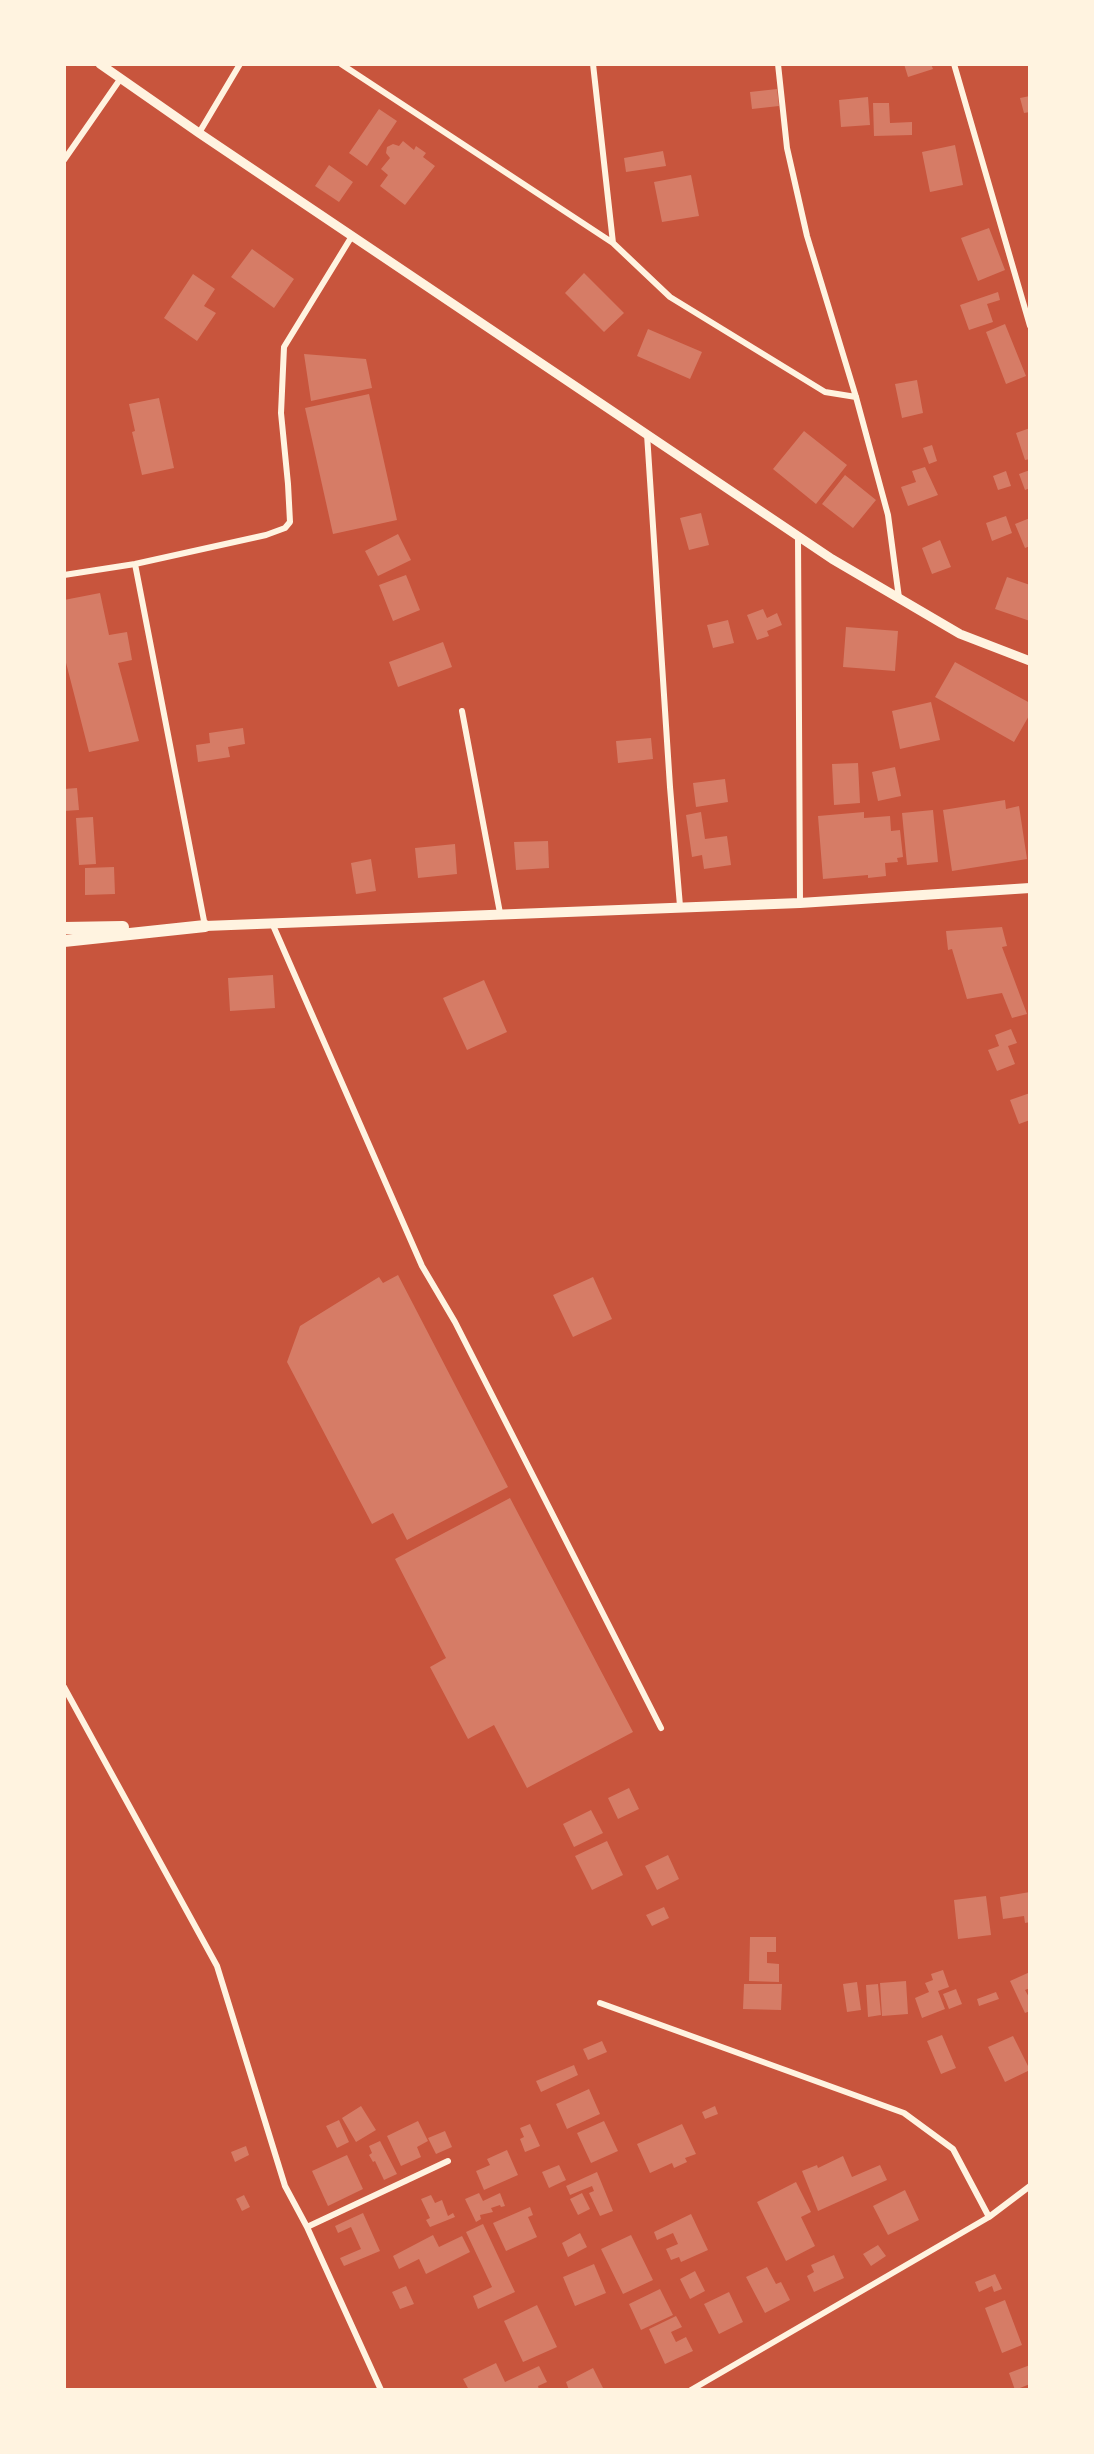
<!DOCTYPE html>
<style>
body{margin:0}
#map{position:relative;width:1094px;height:2454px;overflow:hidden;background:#c8553d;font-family:Arial,sans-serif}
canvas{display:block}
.frame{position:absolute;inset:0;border:66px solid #fff3e0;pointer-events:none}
</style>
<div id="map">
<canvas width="1094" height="2454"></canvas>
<div class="frame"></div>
</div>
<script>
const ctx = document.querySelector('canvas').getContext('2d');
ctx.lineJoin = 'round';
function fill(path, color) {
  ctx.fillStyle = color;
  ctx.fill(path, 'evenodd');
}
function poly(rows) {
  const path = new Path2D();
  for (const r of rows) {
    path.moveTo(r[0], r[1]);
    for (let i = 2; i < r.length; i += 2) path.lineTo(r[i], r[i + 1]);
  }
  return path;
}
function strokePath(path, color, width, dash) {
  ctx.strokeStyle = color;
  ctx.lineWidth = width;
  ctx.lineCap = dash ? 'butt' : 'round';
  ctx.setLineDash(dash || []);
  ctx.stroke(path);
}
fill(poly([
 [904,64,931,64,933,69,908,77],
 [777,89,779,106,752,109,750,92],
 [1030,96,1030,112,1024,113,1020,98],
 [868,97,870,125,841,127,839,100],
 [873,103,889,103,890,123,912,122,912,135,874,136],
 [379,109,397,121,367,166,349,153],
 [403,141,414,150,416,146,426,153,423,157,435,166,405,205,380,186,388,175,381,169,390,158,386,153,387,147,393,144,399,146],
 [955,145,963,185,930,192,922,152],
 [663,151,666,166,626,172,624,158],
 [329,165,353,182,339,202,315,186],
 [691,175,699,216,662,222,654,182],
 [989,228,1005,270,978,281,961,238],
 [252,249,294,279,274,308,231,277],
 [584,273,624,313,604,332,565,293],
 [193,274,215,289,204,306,216,313,197,341,164,318],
 [998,292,1000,300,987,304,993,322,969,330,960,305],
 [1005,324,1026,376,1006,384,986,332],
 [648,329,702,352,690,379,637,356],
 [304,354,366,359,372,388,311,401],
 [917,380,923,413,902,418,895,384],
 [369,394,397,520,333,534,305,408],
 [159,398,174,468,142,475,132,432,135,431,129,404],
 [1030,428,1030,459,1025,460,1016,433],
 [804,431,847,465,816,504,773,469],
 [932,445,937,461,929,464,923,448],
 [925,467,938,495,908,506,901,487,916,482,912,471],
 [1030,470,1030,488,1025,490,1019,474],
 [1006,471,1011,486,998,490,993,476],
 [845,475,876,500,853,528,822,504],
 [701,513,709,545,689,550,680,518],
 [1006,516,1012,533,992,541,986,523],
 [1030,518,1030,546,1025,548,1015,524],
 [398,534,411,560,378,576,365,551],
 [940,540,951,567,932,574,922,548],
 [406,575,420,610,393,621,379,585],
 [1007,577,1030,585,1030,621,995,609],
 [100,593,109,635,127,632,132,660,118,663,139,741,89,752,64,655,64,600],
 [763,609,767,618,777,613,782,625,767,631,769,636,757,640,747,615],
 [728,620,734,643,713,648,707,625],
 [846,627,898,631,895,671,843,667],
 [443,642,452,667,398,687,389,662],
 [955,662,1030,703,1030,714,1014,742,935,697],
 [931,702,940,740,900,749,892,711],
 [243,728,245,744,228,747,230,757,198,762,196,745,210,743,209,733],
 [651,738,653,759,618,763,616,741],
 [858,763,860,803,834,805,832,764],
 [895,767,901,796,878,801,872,772],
 [725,779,728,802,696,807,693,783],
 [77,788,79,810,64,811,64,789],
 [1005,800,1006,809,1019,806,1027,859,952,871,943,810],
 [933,810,938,862,907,865,902,813],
 [701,812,705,839,727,836,731,865,704,869,702,855,692,857,686,815],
 [864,812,864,818,890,816,891,831,900,830,903,857,897,858,898,862,885,863,886,876,868,878,868,875,823,879,818,816],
 [93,817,96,864,79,865,76,818],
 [548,841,549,868,516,870,514,842],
 [455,844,457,874,418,878,415,848],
 [371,859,376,891,356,894,351,863],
 [114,867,115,894,85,895,85,868],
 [1002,927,1007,946,1002,947,1027,1014,1012,1018,1002,993,967,999,952,949,948,950,946,931],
 [273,975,275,1008,230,1011,228,978],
 [484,980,507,1032,467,1050,443,998],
 [1011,1029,1017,1043,1008,1046,1015,1064,997,1071,988,1050,999,1046,995,1035],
 [1030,1093,1030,1120,1019,1124,1010,1100],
 [398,1275,508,1487,407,1540,393,1513,372,1524,287,1362,300,1326,379,1277,383,1283],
 [593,1277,612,1319,573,1337,553,1295],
 [510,1498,633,1732,527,1788,494,1725,468,1739,430,1667,446,1658,395,1559],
 [629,1788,639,1809,618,1819,608,1798],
 [591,1810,603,1833,574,1847,563,1824],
 [607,1841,623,1875,592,1890,575,1856],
 [668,1855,679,1879,657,1890,645,1866],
 [1030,1892,1030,1922,1025,1923,1024,1916,1003,1919,1000,1897],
 [986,1896,991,1935,958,1939,954,1900],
 [664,1907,669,1918,652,1926,646,1915],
 [750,1937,776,1937,776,1952,767,1952,767,1963,779,1964,779,1982,749,1981],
 [943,1970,949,1987,938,1991,945,2009,922,2018,915,1998,929,1992,925,1983,933,1980,931,1974],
 [1030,1972,1030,1988,1025,1990,1030,1999,1030,2011,1025,2013,1010,1981],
 [906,1981,908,2014,882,2016,880,1983],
 [857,1982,861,2010,847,2012,843,1984],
 [744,1984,782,1984,781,2010,743,2009],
 [878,1984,881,2015,868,2017,866,1985],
 [956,1989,962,2004,949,2009,943,1994],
 [996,1992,999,1999,979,2006,977,1999],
 [942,2035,956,2068,941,2074,927,2041],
 [1013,2036,1030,2070,1005,2082,988,2047],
 [602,2041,607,2052,588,2060,583,2049],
 [574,2065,578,2075,541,2092,536,2081],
 [589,2089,600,2114,567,2129,556,2104],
 [361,2106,376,2130,356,2142,342,2118],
 [715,2106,718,2114,705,2119,702,2112],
 [339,2120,349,2142,337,2148,326,2126],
 [418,2121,428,2141,417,2147,421,2157,401,2166,387,2136],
 [604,2121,618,2151,591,2163,577,2133],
 [530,2124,540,2146,525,2152,520,2139,524,2137,520,2128],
 [682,2124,696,2154,685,2158,687,2162,674,2168,672,2163,650,2173,637,2144],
 [445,2131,452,2147,436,2154,428,2138],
 [380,2141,397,2174,384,2180,375,2161,373,2162,369,2155,372,2153,369,2146],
 [246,2146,249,2155,235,2162,231,2152],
 [507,2150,518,2175,484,2190,476,2171,490,2165,487,2159],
 [347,2155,363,2189,328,2206,312,2171],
 [843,2156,852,2177,880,2165,887,2180,818,2211,802,2171,817,2165,818,2168],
 [559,2165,566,2180,549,2188,542,2172],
 [597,2172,613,2211,600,2216,589,2193,594,2191,592,2186,570,2195,566,2186],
 [796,2182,811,2212,801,2217,815,2246,786,2261,757,2202],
 [905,2190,919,2220,888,2235,873,2206],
 [479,2193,483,2201,500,2193,505,2206,501,2207,500,2205,491,2208,493,2212,480,2215,481,2219,476,2222,465,2199],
 [582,2193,590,2209,578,2215,570,2199],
 [244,2195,250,2207,242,2211,236,2199],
 [431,2195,435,2203,442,2200,448,2216,453,2213,455,2217,430,2227,426,2220,430,2218,421,2199],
 [530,2207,533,2215,528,2217,537,2237,506,2251,493,2223],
 [363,2213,380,2251,344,2266,340,2258,361,2249,351,2227,338,2233,335,2226],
 [691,2214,708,2250,681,2262,679,2257,671,2260,666,2249,678,2244,673,2233,657,2240,654,2232],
 [483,2224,515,2292,478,2309,473,2296,492,2287,466,2232],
 [580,2233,587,2247,568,2257,562,2243],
 [433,2235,439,2247,462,2236,470,2252,426,2274,419,2259,399,2269,393,2256],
 [631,2235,653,2280,623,2294,601,2249],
 [878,2245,886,2256,871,2266,863,2254],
 [834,2255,844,2278,814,2292,807,2276,814,2272,811,2265],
 [594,2264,606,2293,575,2306,563,2277],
 [767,2267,776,2284,781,2282,790,2300,765,2313,746,2277],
 [695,2271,705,2291,690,2299,680,2279],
 [995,2274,1002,2289,994,2292,992,2286,979,2292,975,2282],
 [406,2286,414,2304,400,2309,392,2292],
 [660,2289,673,2315,641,2330,629,2304],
 [729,2292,743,2322,719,2334,704,2304],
 [1005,2300,1022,2345,1002,2353,985,2308],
 [537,2305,557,2347,523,2362,504,2321],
 [676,2316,682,2327,671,2332,676,2342,686,2337,693,2351,665,2364,649,2329],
 [496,2363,505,2382,539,2366,547,2382,538,2386,539,2390,469,2390,463,2379],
 [1030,2365,1030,2384,1015,2390,1009,2373],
 [593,2368,604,2390,569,2390,566,2382]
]), '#d67c66');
strokePath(poly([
 [341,64,613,243,670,297,825,392,856,397],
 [593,64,613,243],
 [778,64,787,148,807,236,856,397,888,515,899,598],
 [954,64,1030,326],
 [199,133,240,64],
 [64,160,121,78],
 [647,434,670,787,680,906],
 [798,536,800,903],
 [135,564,205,926],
 [64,575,135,564,266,535,285,528,290,522,288,484,281,413,284,347,352,236],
 [462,711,500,913],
 [272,923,422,1266,455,1322,661,1728],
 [64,1687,217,1966,285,2186,307,2227,381,2390],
 [600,2003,904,2113,953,2149,989,2217],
 [307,2227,448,2161],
 [691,2390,989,2217,1030,2186]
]), '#fff3e0', 6);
strokePath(poly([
 [100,64,199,133,832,559,960,634,1030,661]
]), '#fff3e0', 9);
strokePath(poly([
 [205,926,800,903,1030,888]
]), '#fff3e0', 10);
strokePath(poly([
 [64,928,123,927],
 [64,941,205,926]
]), '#fff3e0', 12);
</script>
